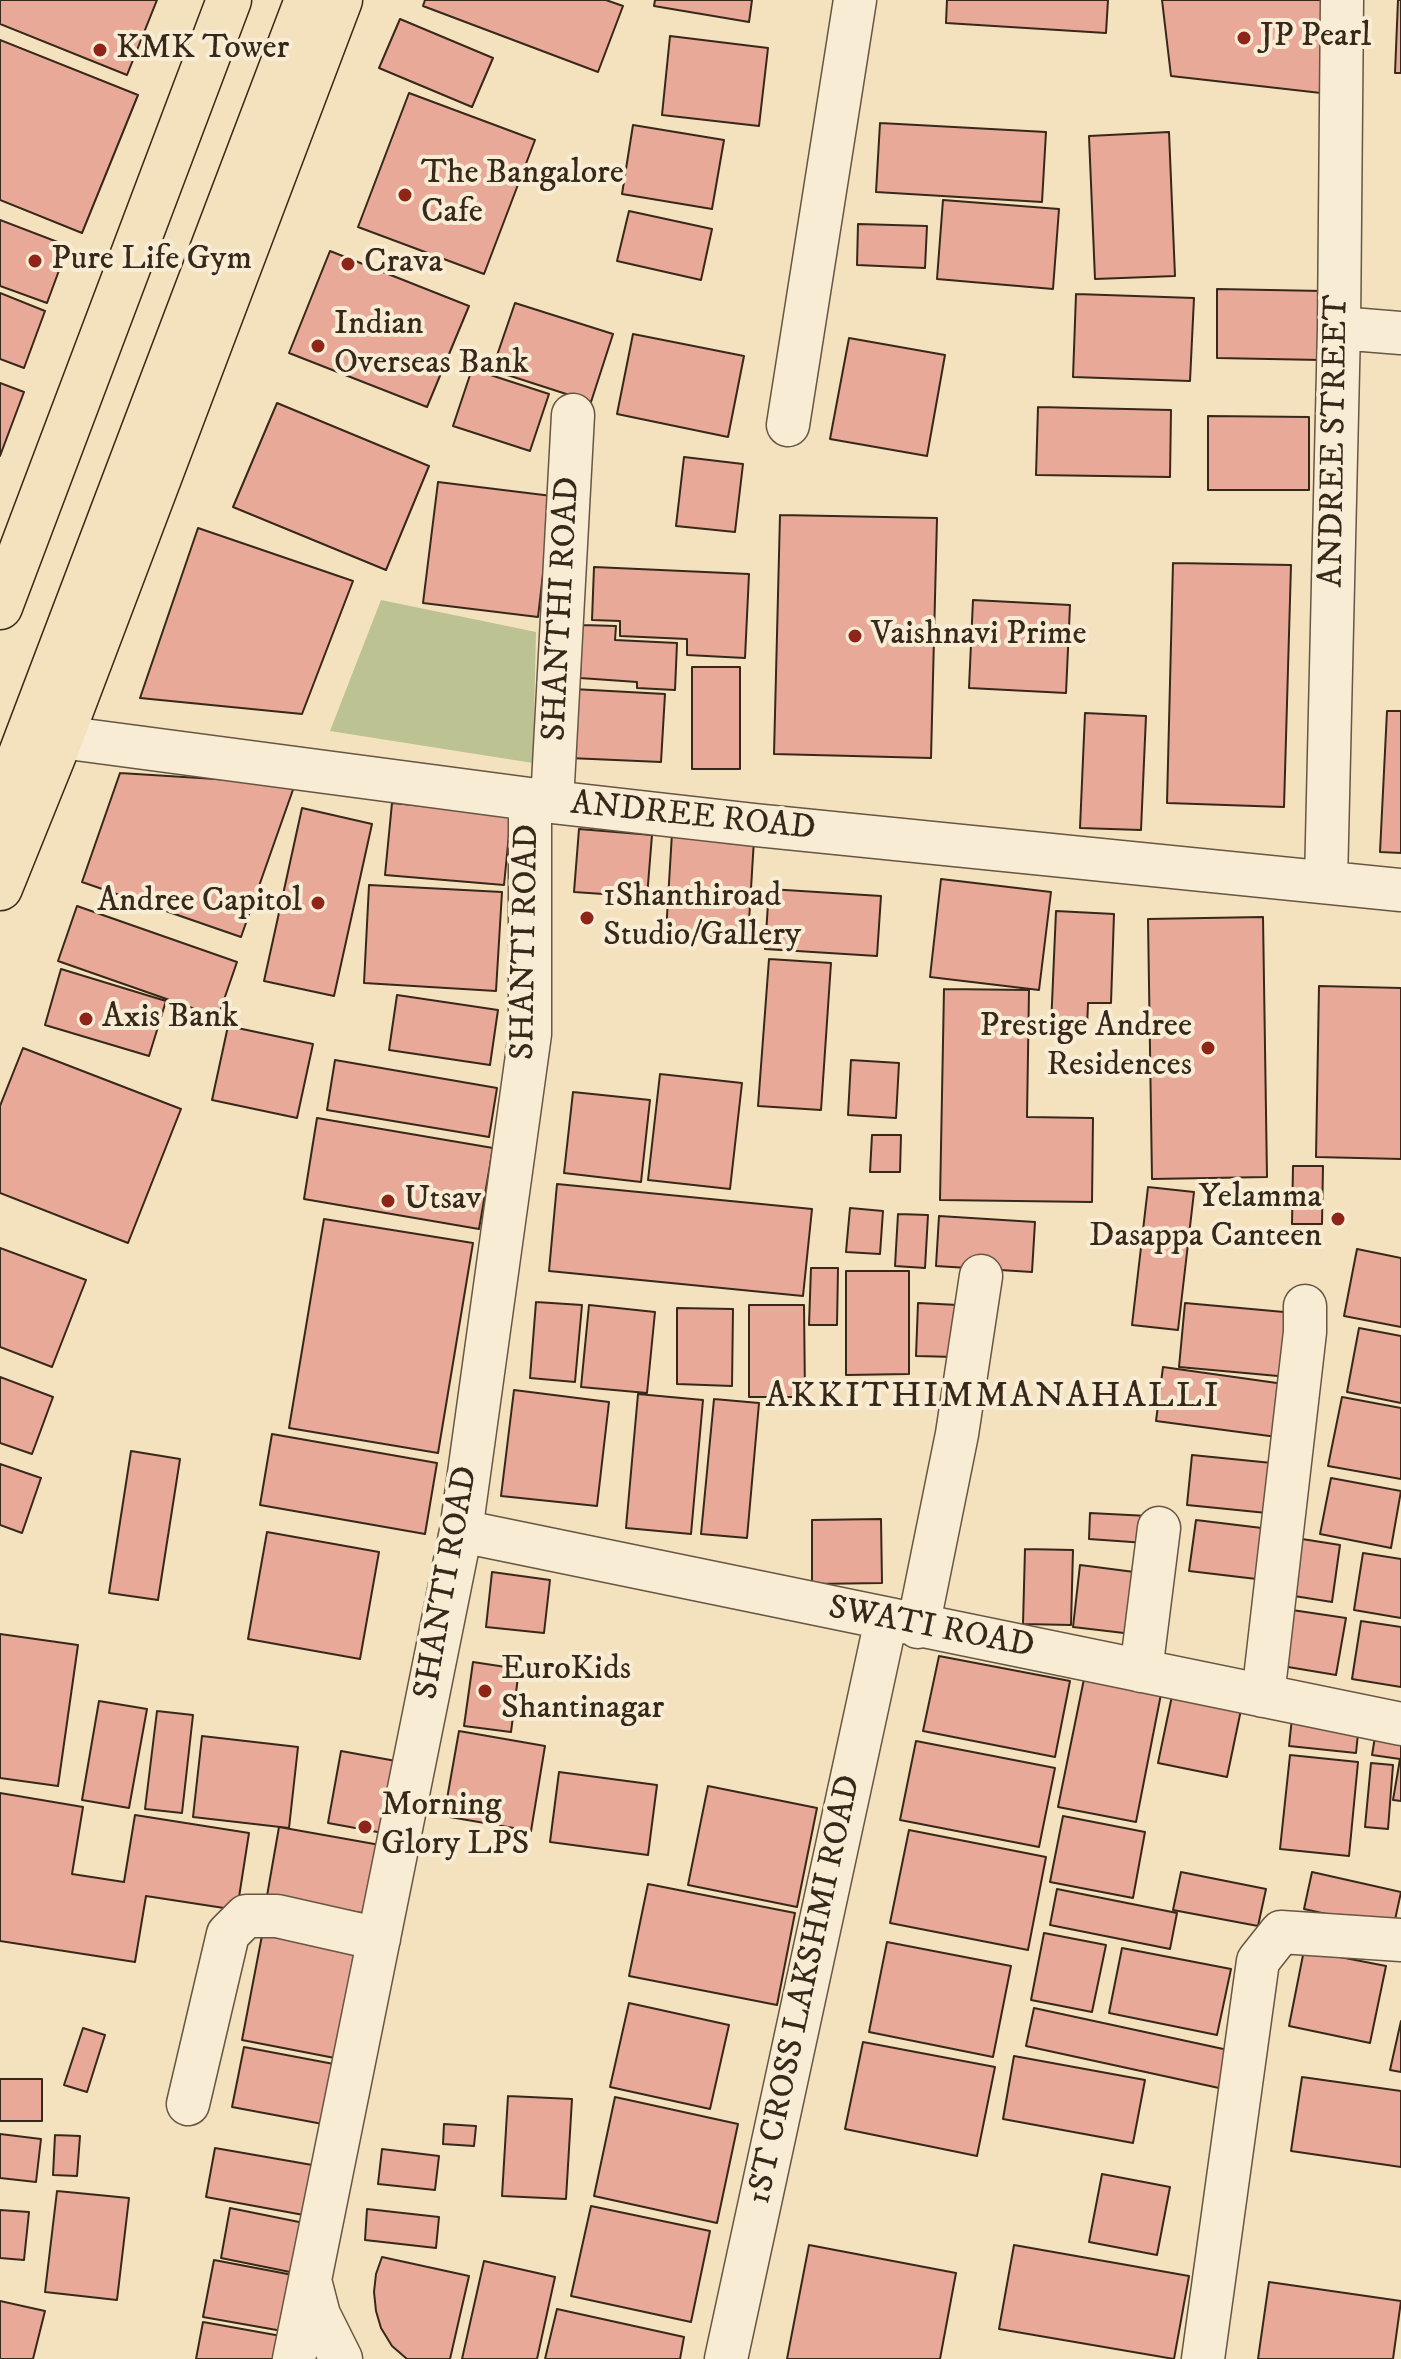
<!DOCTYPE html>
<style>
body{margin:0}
canvas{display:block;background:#f4e1be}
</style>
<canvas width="1401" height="2359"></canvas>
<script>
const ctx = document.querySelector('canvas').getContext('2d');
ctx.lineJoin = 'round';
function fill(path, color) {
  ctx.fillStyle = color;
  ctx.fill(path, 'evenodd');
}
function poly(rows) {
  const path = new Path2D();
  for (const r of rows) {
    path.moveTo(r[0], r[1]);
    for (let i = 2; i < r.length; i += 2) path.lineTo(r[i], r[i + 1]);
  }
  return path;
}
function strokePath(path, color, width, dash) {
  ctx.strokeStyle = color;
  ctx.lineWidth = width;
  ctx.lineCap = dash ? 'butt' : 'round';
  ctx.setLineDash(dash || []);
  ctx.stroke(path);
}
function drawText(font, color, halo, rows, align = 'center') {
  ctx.font = font + ' "IM FELL DW Pica",serif';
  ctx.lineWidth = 8;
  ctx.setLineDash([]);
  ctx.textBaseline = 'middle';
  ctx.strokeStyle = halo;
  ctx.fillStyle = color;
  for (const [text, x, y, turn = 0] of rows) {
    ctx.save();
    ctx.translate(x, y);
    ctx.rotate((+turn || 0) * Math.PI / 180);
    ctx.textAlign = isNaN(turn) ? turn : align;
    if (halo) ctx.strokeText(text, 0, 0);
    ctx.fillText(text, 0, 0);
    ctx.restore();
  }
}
fill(poly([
 [381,600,536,632,533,763,330,731]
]), '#bcc291');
const building = poly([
 [0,0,157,0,127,75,0,24,0,0],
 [425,0,606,0,623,6,598,72,423,6,425,0],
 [655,0,752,0,749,22,654,6,655,0],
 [947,0,1108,0,1106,33,946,23,947,0],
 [1162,0,1321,0,1321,93,1171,76,1162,0],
 [1398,0,1401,0,1401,73,1395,73,1398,0],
 [400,19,493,58,472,107,379,68,400,19],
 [670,36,768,48,759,126,662,115,670,36],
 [0,40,138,95,82,233,0,200,0,40],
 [409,93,535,140,484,274,358,227,409,93],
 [880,123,1046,132,1042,202,876,192,880,123],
 [633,125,724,140,712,209,622,194,633,125],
 [1169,132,1175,276,1095,279,1089,136,1169,132],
 [943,200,1059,209,1053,289,937,279,943,200],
 [629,211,712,229,701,280,617,261,629,211],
 [0,220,68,246,47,303,0,286,0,220],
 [858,224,927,226,925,268,857,265,858,224],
 [330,251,469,306,427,407,289,353,330,251],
 [1217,289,1323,291,1321,360,1217,358,1217,289],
 [0,293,45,311,24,368,0,359,0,293],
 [1076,294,1194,298,1190,381,1073,377,1076,294],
 [515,303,613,334,591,402,492,370,515,303],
 [633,334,744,356,728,437,617,414,633,334],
 [849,338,945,355,927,456,830,439,849,338],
 [472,369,549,394,530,451,453,426,472,369],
 [0,383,24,392,0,456,0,383],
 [277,403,429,466,386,570,233,507,277,403],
 [1038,407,1171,410,1170,477,1036,475,1038,407],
 [1208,416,1309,417,1309,490,1208,490,1208,416],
 [684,457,743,464,735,532,676,526,684,457],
 [438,482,552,496,538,617,423,603,438,482],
 [780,515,937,518,931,758,774,754,780,515],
 [198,528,353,581,302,714,140,698,198,528],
 [1173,563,1291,565,1284,807,1167,803,1173,563],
 [594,567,749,574,745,658,687,655,687,639,620,636,620,621,592,620,594,567],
 [973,600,1070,605,1066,693,969,688,973,600],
 [582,625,616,626,615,640,677,643,675,690,637,688,637,682,580,678,582,625],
 [692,667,740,667,740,769,692,769,692,667],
 [573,689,665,694,661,762,569,758,573,689],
 [1387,711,1401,711,1401,853,1380,852,1387,711],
 [1085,713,1146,716,1141,830,1080,828,1085,713],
 [120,773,295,784,241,937,82,882,120,773],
 [392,803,511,814,504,885,385,875,392,803],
 [302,808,372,824,334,996,264,981,302,808],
 [579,829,652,835,647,897,574,892,579,829],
 [672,833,754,839,748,938,666,933,672,833],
 [941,879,1051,892,1039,990,930,977,941,879],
 [369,885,502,892,496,991,364,983,369,885],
 [769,889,881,896,877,956,765,949,769,889],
 [77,906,237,962,218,1017,58,961,77,906],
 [1056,911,1114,914,1111,1003,1088,1003,1087,1028,1051,1026,1056,911],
 [1263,917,1267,1177,1152,1179,1148,919,1263,917],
 [769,959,831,963,821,1110,758,1106,769,959],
 [61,969,166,1001,149,1056,45,1025,61,969],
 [1319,986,1401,988,1401,1159,1316,1157,1319,986],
 [944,989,1029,990,1027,1117,1093,1118,1092,1202,940,1200,944,989],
 [397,995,498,1010,490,1065,389,1050,397,995],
 [228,1026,313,1044,297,1118,212,1100,228,1026],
 [23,1048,181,1109,128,1243,0,1193,0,1106,23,1048],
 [335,1060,497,1088,489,1137,327,1110,335,1060],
 [851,1060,899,1063,896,1118,848,1115,851,1060],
 [660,1074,742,1083,730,1189,648,1180,660,1074],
 [573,1092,650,1100,641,1182,564,1173,573,1092],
 [317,1118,493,1148,479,1229,304,1199,317,1118],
 [872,1135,901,1135,900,1172,870,1172,872,1135],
 [1293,1166,1323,1166,1322,1224,1292,1224,1293,1166],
 [557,1184,812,1209,803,1296,549,1271,557,1184],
 [1148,1187,1194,1192,1178,1330,1132,1325,1148,1187],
 [850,1208,883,1211,880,1254,846,1252,850,1208],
 [898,1214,928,1215,925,1268,895,1266,898,1214],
 [939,1216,1035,1222,1032,1272,936,1266,939,1216],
 [324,1219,473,1243,438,1453,289,1428,324,1219],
 [0,1248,86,1280,52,1367,0,1347,0,1248],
 [1357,1249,1401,1258,1401,1327,1344,1316,1357,1249],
 [811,1268,838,1268,837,1325,809,1325,811,1268],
 [846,1271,909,1271,909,1374,846,1375,846,1271],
 [536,1302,582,1305,575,1382,530,1378,536,1302],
 [918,1303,958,1305,956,1357,916,1356,918,1303],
 [1185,1303,1295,1313,1289,1377,1179,1367,1185,1303],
 [589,1305,655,1312,647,1393,581,1387,589,1305],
 [749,1305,804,1305,805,1397,749,1397,749,1305],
 [677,1308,733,1309,732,1386,677,1384,677,1308],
 [1359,1328,1401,1336,1401,1403,1347,1392,1359,1328],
 [1163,1367,1284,1384,1277,1437,1156,1421,1163,1367],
 [0,1377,53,1397,32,1454,0,1443,0,1377],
 [514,1390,609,1402,597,1506,501,1496,514,1390],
 [638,1394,703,1400,691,1534,626,1528,638,1394],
 [1342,1397,1401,1408,1401,1479,1328,1466,1342,1397],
 [714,1399,759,1403,747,1538,701,1534,714,1399],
 [272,1434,437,1463,425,1534,260,1505,272,1434],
 [131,1451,180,1459,158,1600,109,1593,131,1451],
 [1192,1455,1282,1464,1277,1514,1187,1505,1192,1455],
 [0,1464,41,1478,22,1533,0,1525,0,1464],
 [1331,1478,1401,1491,1391,1548,1320,1534,1331,1478],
 [1090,1513,1148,1516,1146,1543,1089,1539,1090,1513],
 [881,1519,882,1583,812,1584,812,1520,881,1519],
 [1196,1520,1270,1529,1265,1580,1189,1571,1196,1520],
 [267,1532,379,1552,360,1659,248,1639,267,1532],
 [1302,1539,1340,1545,1332,1602,1294,1596,1302,1539],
 [1025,1549,1073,1550,1071,1625,1023,1624,1025,1549],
 [1363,1553,1401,1559,1401,1618,1354,1610,1363,1553],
 [1080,1565,1150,1574,1141,1635,1073,1627,1080,1565],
 [492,1572,550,1580,544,1633,486,1627,492,1572],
 [1292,1610,1346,1618,1336,1675,1282,1666,1292,1610],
 [1361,1621,1401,1627,1401,1687,1352,1679,1361,1621],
 [0,1634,78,1645,58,1786,0,1778,0,1634],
 [939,1656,1070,1681,1055,1757,923,1731,939,1656],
 [473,1662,519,1669,511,1732,464,1726,473,1662],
 [1085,1674,1162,1689,1136,1822,1058,1807,1085,1674],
 [1173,1691,1242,1705,1227,1777,1158,1763,1173,1691],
 [99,1701,147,1709,129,1808,82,1800,99,1701],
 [157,1711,193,1715,182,1813,145,1809,157,1711],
 [1292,1718,1359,1724,1356,1753,1289,1746,1292,1718],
 [459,1731,545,1746,531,1831,444,1816,459,1731],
 [1376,1731,1401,1736,1401,1801,1393,1800,1400,1759,1372,1755,1376,1731],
 [202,1736,298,1747,289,1828,193,1817,202,1736],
 [916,1741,1055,1768,1039,1847,900,1820,916,1741],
 [341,1751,396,1761,383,1833,328,1823,341,1751],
 [1290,1755,1358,1762,1349,1856,1280,1849,1290,1755],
 [1371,1763,1393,1765,1388,1829,1365,1827,1371,1763],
 [559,1772,657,1785,648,1855,550,1842,559,1772],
 [708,1786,817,1808,797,1907,688,1885,708,1786],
 [0,1793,83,1807,72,1874,124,1882,135,1815,249,1833,237,1910,146,1896,135,1962,0,1941,0,1793],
 [1063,1816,1145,1832,1133,1898,1050,1882,1063,1816],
 [279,1827,380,1845,367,1914,267,1896,279,1827],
 [909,1830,1046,1857,1028,1950,890,1923,909,1830],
 [1181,1872,1266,1889,1258,1926,1173,1910,1181,1872],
 [1312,1872,1401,1892,1393,1929,1304,1909,1312,1872],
 [648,1884,795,1913,777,2005,629,1976,648,1884],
 [1057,1889,1177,1913,1170,1949,1050,1925,1057,1889],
 [264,1925,367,1944,345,2060,242,2040,264,1925],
 [1044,1933,1106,1945,1092,2012,1031,2000,1044,1933],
 [887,1942,1011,1966,993,2057,869,2032,887,1942],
 [1122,1948,1231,1969,1217,2035,1109,2013,1122,1948],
 [1304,1950,1386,1966,1370,2043,1289,2026,1304,1950],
 [629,2003,729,2025,710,2109,610,2087,629,2003],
 [1034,2008,1228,2050,1219,2088,1026,2046,1034,2008],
 [1401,2021,1401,2072,1390,2070,1401,2021],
 [83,2028,105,2035,87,2092,64,2085,83,2028],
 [863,2042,995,2067,977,2156,845,2129,863,2042],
 [244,2047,339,2065,328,2125,232,2107,244,2047],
 [1014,2056,1145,2080,1133,2143,1003,2119,1014,2056],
 [1302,2077,1401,2091,1401,2167,1291,2151,1302,2077],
 [0,2079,42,2079,42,2121,0,2121,0,2079],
 [508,2096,572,2099,566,2199,502,2196,508,2096],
 [615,2097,738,2124,717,2223,594,2196,615,2097],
 [444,2124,476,2126,474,2146,443,2144,444,2124],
 [0,2134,41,2139,36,2182,0,2178,0,2134],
 [55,2135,80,2136,77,2176,53,2175,55,2135],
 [215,2148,318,2166,309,2216,206,2197,215,2148],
 [382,2149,439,2156,435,2190,378,2184,382,2149],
 [1102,2174,1170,2187,1157,2255,1089,2242,1102,2174],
 [57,2191,129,2198,117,2300,45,2292,57,2191],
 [591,2206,710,2231,691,2322,571,2296,591,2206],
 [230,2208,304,2223,295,2273,221,2258,230,2208],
 [367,2209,439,2217,436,2248,365,2240,367,2209],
 [0,2210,29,2212,24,2260,0,2258,0,2210],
 [809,2245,956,2273,940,2359,787,2359,809,2245],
 [1014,2245,1189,2276,1174,2359,999,2329,1014,2245],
 [382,2257,469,2276,450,2359,407,2359,392,2346,381,2328,376,2311,374,2292,376,2274,382,2257],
 [214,2260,298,2276,288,2332,203,2317,214,2260],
 [484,2261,555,2277,537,2359,462,2359,484,2261],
 [1269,2282,1401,2301,1393,2359,1258,2359,1269,2282],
 [0,2301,45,2311,33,2359,0,2359,0,2301],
 [557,2309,684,2337,680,2359,545,2359,557,2309],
 [203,2322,281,2336,276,2359,196,2359,203,2322]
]);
fill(building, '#e9a998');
strokePath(building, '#372819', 2);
const minor = poly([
 [1339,328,1401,333],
 [788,425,855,0],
 [61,737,552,802,755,825,1401,890],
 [552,802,573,415],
 [1326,882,1339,328,1342,0],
 [461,1531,1401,1724],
 [918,1627,957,1434,981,1276],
 [1141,1671,1159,1528],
 [1263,1696,1305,1332,1305,1306],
 [188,2104,228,1934,246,1916,277,1916,379,1939],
 [311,2284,319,2315,341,2359],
 [294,2359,461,1531,530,1034,530,799],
 [726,2359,886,1620],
 [1203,2359,1258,1961,1281,1932,1401,1940]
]);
const major = poly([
 [0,607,229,0],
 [0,809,307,0],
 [0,888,61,737,340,0]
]);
strokePath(minor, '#665642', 45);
strokePath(major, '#372819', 47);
strokePath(minor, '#f8ecd5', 42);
strokePath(major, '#f4e1be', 44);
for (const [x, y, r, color] of [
 [1244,38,8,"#8f2418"],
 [100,50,8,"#8f2418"],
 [405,195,8,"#8f2418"],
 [35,261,8,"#8f2418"],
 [348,264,8,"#8f2418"],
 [318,346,8,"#8f2418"],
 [855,636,8,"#8f2418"],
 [318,903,8,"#8f2418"],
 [587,918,8,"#8f2418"],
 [86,1019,8,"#8f2418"],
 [1208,1048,8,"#8f2418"],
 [388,1201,8,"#8f2418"],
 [1338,1219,8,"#8f2418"],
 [485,1691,8,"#8f2418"],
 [365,1827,8,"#8f2418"]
]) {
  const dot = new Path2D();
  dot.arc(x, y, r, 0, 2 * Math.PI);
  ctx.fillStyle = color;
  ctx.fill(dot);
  strokePath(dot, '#f8ecd5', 3);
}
drawText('34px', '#372819', '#f8ecd5', [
 ["JP Pearl",1260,38],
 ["KMK Tower",116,50],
 ["The Bangalore",421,175],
 ["Cafe",421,214],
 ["Pure Life Gym",51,261],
 ["Crava",364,264],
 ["Indian",334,326],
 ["Overseas Bank",334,365],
 ["Vaishnavi Prime",871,636],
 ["1Shanthiroad",603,898],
 ["Studio/Gallery",603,937],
 ["Andree Capitol",302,903,"right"],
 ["Axis Bank",102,1019],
 ["Prestige Andree",1192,1028,"right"],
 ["Residences",1192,1067,"right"],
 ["Yelamma",1322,1199,"right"],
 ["Dasappa Canteen",1322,1238,"right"],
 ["Utsav",404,1201],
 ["EuroKids",501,1671],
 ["Shantinagar",501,1710],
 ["Morning",381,1807],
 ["Glory LPS",381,1846]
], 'left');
drawText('34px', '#372819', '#f8ecd5', [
 ["ANDREE STREET",1336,441,-89],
 ["SHANTHI ROAD",563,609,-87],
 ["ANDREE ROAD",693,818,6],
 ["SHANTI ROAD",527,942,-89],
 ["SHANTI ROAD",448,1583,-80],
 ["SWATI ROAD",931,1629,11],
 ["1ST CROSS LAKSHMI ROAD",806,1990,-78]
]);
ctx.letterSpacing = '2px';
drawText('36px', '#372819', '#f8ecd5', [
 ["AKKITHIMMANAHALLI",993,1399]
]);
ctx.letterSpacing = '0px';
</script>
